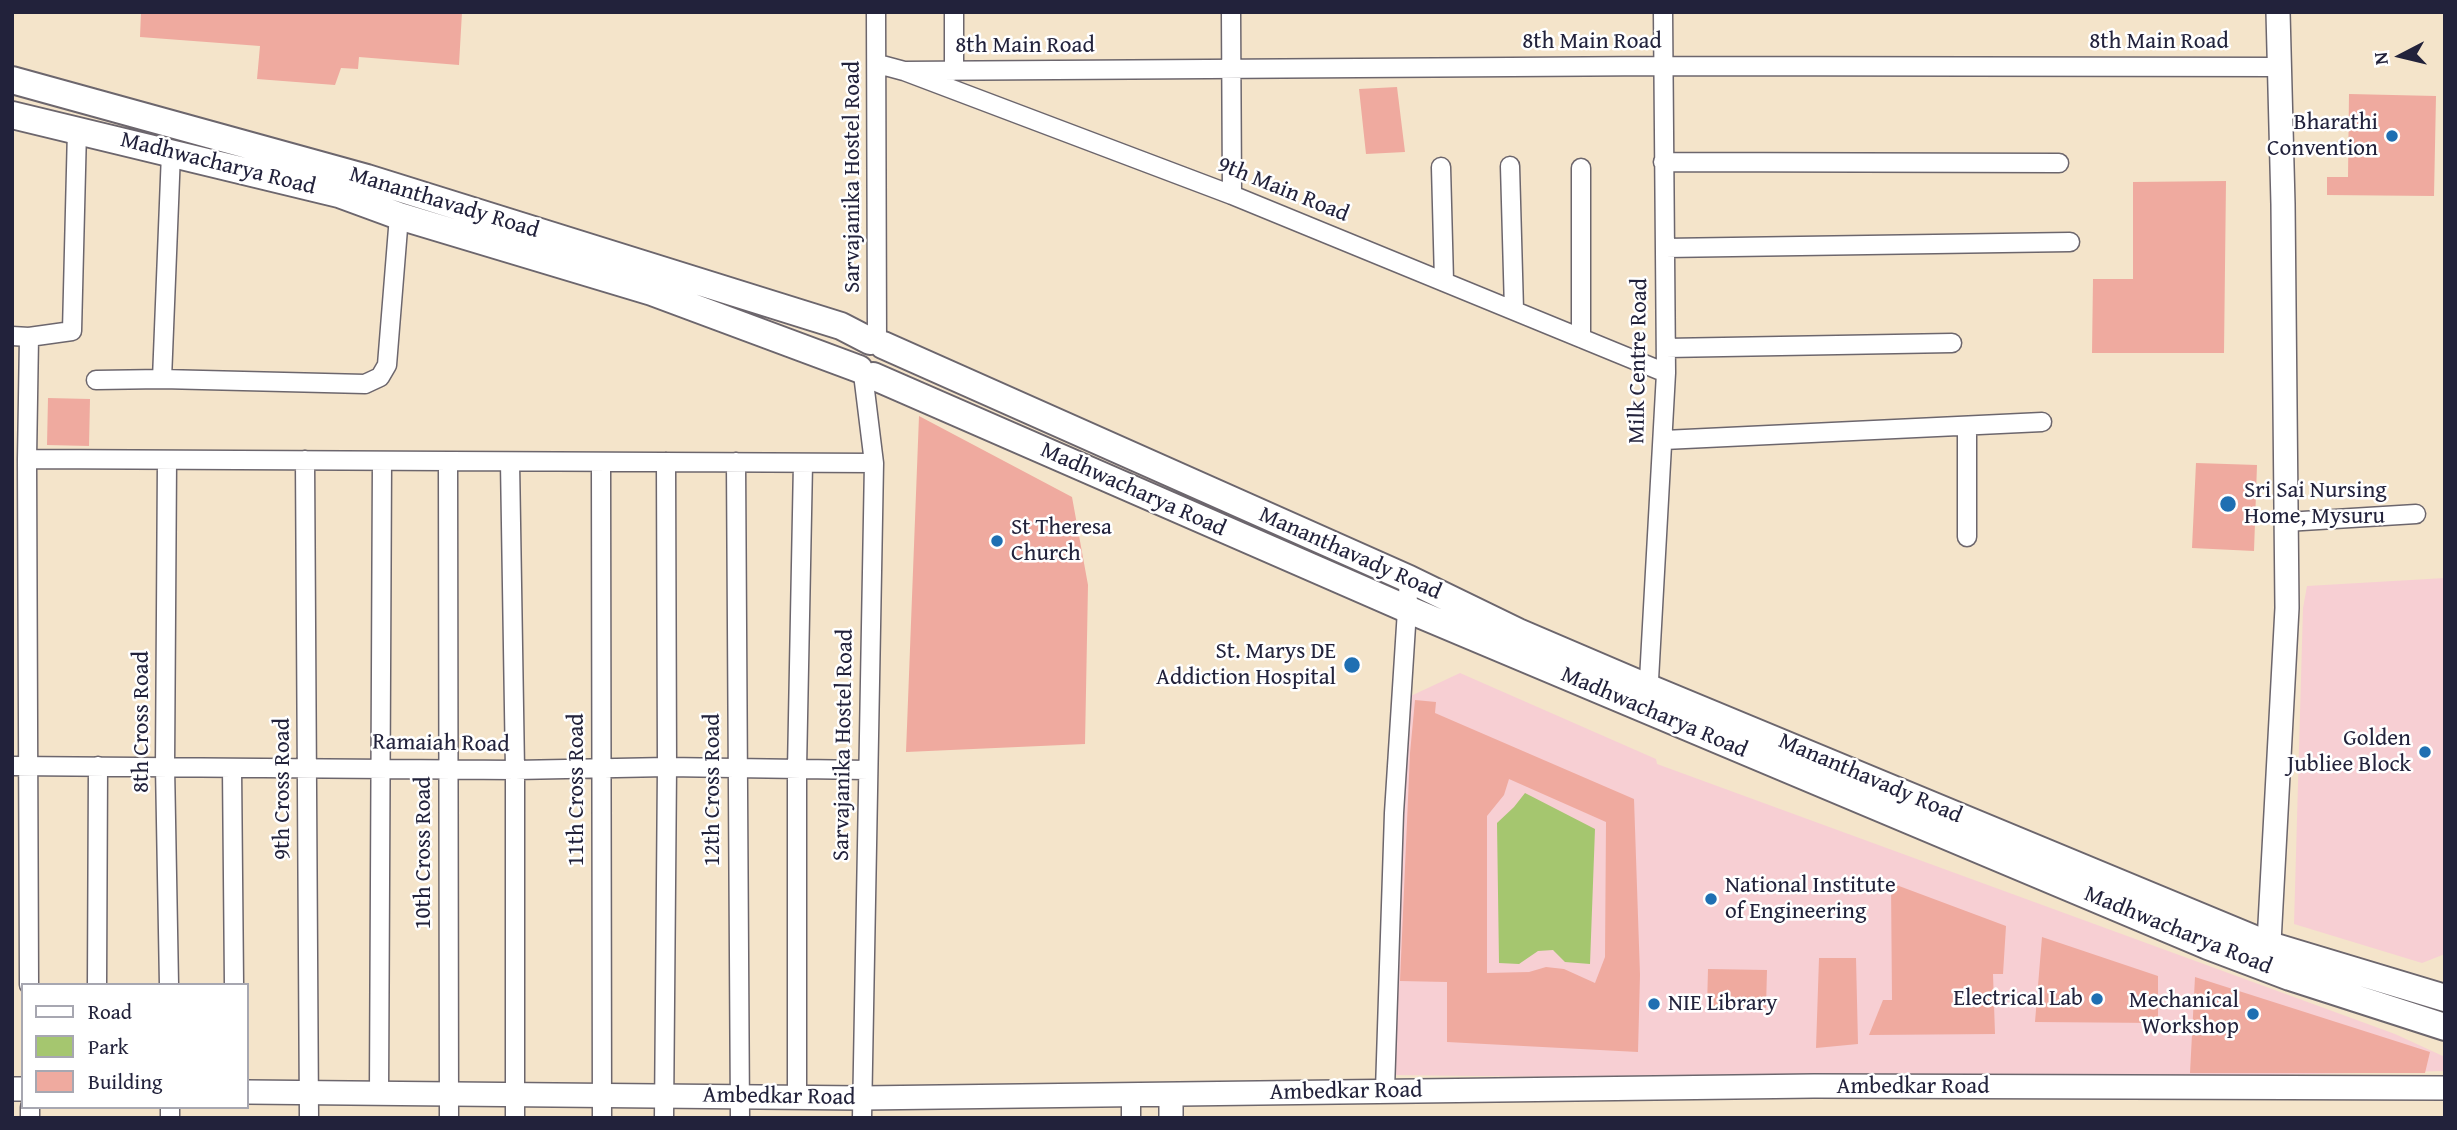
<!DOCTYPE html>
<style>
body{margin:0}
#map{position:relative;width:2457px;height:1130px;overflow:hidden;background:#f4e4ca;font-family:"Gentium Book Plus",serif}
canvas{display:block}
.frame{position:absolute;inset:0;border:14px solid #22223b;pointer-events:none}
.legend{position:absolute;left:21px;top:983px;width:228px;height:126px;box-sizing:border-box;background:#fff;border:2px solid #a7a7b1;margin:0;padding:9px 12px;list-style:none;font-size:21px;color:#22223b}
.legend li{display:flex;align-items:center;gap:14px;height:35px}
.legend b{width:35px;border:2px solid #a7a7b1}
.north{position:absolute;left:2366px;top:21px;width:70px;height:70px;-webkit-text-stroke:5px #fff;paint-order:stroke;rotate:263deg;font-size:19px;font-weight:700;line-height:28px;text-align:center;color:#22223b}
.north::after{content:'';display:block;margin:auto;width:24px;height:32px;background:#22223b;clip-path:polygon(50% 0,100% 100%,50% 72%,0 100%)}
</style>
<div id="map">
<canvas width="2457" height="1130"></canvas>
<div class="frame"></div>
<ul class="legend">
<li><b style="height:9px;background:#fff"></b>Road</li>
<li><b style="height:19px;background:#a5c66f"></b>Park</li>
<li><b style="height:19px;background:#efaa9f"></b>Building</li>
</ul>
<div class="north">N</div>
</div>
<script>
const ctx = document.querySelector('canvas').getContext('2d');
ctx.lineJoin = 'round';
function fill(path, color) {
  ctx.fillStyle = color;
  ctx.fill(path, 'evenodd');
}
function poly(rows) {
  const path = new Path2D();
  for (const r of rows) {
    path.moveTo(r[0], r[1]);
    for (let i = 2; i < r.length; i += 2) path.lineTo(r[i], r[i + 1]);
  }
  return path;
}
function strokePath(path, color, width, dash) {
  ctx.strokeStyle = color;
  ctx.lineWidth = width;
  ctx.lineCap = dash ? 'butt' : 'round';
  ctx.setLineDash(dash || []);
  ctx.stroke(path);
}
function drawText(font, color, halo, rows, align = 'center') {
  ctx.font = font + ' "Gentium Book Plus",serif';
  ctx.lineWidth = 5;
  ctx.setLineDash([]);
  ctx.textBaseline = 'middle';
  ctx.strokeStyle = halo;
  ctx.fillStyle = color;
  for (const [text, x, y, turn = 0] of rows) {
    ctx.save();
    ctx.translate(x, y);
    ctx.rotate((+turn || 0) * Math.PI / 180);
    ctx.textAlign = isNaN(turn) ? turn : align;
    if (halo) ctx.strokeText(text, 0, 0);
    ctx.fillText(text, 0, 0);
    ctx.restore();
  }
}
fill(poly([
 [2445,578,2445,954,2422,963,2294,924,2303,608,2307,586],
 [1460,673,1656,759,1657,764,2395,1034,2445,1057,2445,1071,2094,1079,1815,1080,1392,1075,1400,701]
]), '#f7cfd3');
fill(poly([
 [1525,793,1595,829,1590,964,1565,962,1553,950,1538,951,1519,964,1499,963,1497,823,1514,807]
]), '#a5c66f');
fill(poly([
 [141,12,462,12,459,65,359,57,358,69,341,68,335,85,257,79,260,46,140,37],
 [1397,87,1405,152,1366,154,1359,89],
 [2349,94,2436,96,2434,196,2327,195,2327,177,2348,177],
 [2226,181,2224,353,2092,353,2093,279,2133,279,2133,182],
 [48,398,90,399,89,446,47,445],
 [919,416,1072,497,1088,585,1085,744,906,752],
 [2196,463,2257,465,2254,551,2192,548],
 [1415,700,1436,702,1435,713,1634,799,1640,975,1638,1052,1447,1042,1447,982,1400,981,1410,753],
 [1509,779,1606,822,1605,957,1595,983,1564,969,1546,967,1529,972,1487,973,1487,816,1504,795],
 [1891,883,2006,926,2003,974,1993,974,1995,1034,1869,1035,1883,1000,1892,1000],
 [2042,937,2158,976,2158,1023,2035,1022],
 [1819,958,1856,958,1858,1044,1816,1048],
 [1708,969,1767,970,1766,1008,1707,1007],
 [2195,977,2430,1052,2425,1073,2190,1073]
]), '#efaa9f');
const street = poly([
 [876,12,877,342],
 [954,12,954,71],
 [1231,12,1232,195],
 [878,64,904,71,1232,195,1666,373],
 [904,71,1662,66,2280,67],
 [171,153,162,379,365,384,380,377,387,365,399,216],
 [1663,162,2059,163],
 [1510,166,1514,310],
 [1441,167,1444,281],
 [1665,248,2070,242],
 [12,336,29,337,72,331,77,130],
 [1581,338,1581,168],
 [1666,348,1952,343],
 [96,380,162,379],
 [1967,426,1967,537],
 [1664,440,2042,422],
 [27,459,874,463],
 [167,460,165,766,169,985],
 [305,460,309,1118],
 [448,461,449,1118],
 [510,462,515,770,515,1118],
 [601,462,602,1118],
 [736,462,740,1118],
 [2286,522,2416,514],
 [1648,698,1666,373,1663,12],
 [12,766,515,770,667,767,868,770],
 [232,768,234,985],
 [29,985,27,459,29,337],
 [97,985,98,766],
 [1385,1090,1394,813,1409,579],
 [379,1093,382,461],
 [797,1097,797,769,803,463],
 [30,1118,30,1107],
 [170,1118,170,1107],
 [664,1118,667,767,666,462],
 [862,1118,874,463,863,374],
 [1131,1118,1131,1095]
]);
const secondary = poly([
 [2268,961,2287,608,2283,204,2278,12],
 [12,1089,23,1089],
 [247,1092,862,1098,1814,1086,2445,1088],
 [1171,1095,1171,1118]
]);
const primary = poly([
 [12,80,367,178,841,326,870,341],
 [12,115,339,194,399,216,652,292,859,369],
 [883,345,1409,579,1518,632,1649,688,2269,945,2445,998],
 [873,376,1407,609,2208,946,2290,977,2445,1027]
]);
strokePath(street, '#6c666d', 21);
strokePath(secondary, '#6c666d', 26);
strokePath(primary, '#6c666d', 30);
strokePath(street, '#fff', 18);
strokePath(secondary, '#fff', 23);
strokePath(primary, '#fff', 26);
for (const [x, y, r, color] of [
 [2392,136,7,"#1f6fb2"],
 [2228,504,9,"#1f6fb2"],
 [997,541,7,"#1f6fb2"],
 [1352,665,9,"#1f6fb2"],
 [2425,752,7,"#1f6fb2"],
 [1711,899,7,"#1f6fb2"],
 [2097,999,7,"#1f6fb2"],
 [1654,1004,7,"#1f6fb2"],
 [2253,1014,7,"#1f6fb2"]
]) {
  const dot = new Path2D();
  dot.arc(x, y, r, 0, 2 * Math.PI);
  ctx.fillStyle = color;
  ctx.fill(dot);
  strokePath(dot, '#fff', 2.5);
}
drawText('23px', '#22223b', '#fff', [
 ["8th Main Road",1592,42],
 ["8th Main Road",2159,42],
 ["8th Main Road",1025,46],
 ["Madhwacharya Road",218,164,14],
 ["Sarvajanika Hostel Road",853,177,-90],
 ["9th Main Road",1283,190,22],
 ["Mananthavady Road",444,203,17],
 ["Milk Centre Road",1639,361,-89],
 ["Madhwacharya Road",1133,490,24],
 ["Mananthavady Road",1350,554,24],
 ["Madhwacharya Road",1654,713,23],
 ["8th Cross Road",142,722,-90],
 ["Ramaiah Road",441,744,1],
 ["Sarvajanika Hostel Road",844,745,-89],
 ["Mananthavady Road",1870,779,23],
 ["9th Cross Road",283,789,-90],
 ["11th Cross Road",577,790,-90],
 ["12th Cross Road",713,790,-90],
 ["10th Cross Road",424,853,-90],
 ["Madhwacharya Road",2178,931,22],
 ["Ambedkar Road",1913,1087],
 ["Ambedkar Road",1346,1092,-1],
 ["Ambedkar Road",779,1097,1]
]);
drawText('23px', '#22223b', '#fff', [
 ["Bharathi",2378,123],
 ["Convention",2378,149],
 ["Sri Sai Nursing",2244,491,"left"],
 ["Home, Mysuru",2244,517,"left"],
 ["St Theresa",1011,528,"left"],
 ["Church",1011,554,"left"],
 ["St. Marys DE",1336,652],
 ["Addiction Hospital",1336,678],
 ["Golden",2411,739],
 ["Jubliee Block",2411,765],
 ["National Institute",1725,886,"left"],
 ["of Engineering",1725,912,"left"],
 ["Electrical Lab",2083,999],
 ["Mechanical",2239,1001],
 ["Workshop",2239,1027],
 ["NIE Library",1668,1004,"left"]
], 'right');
</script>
